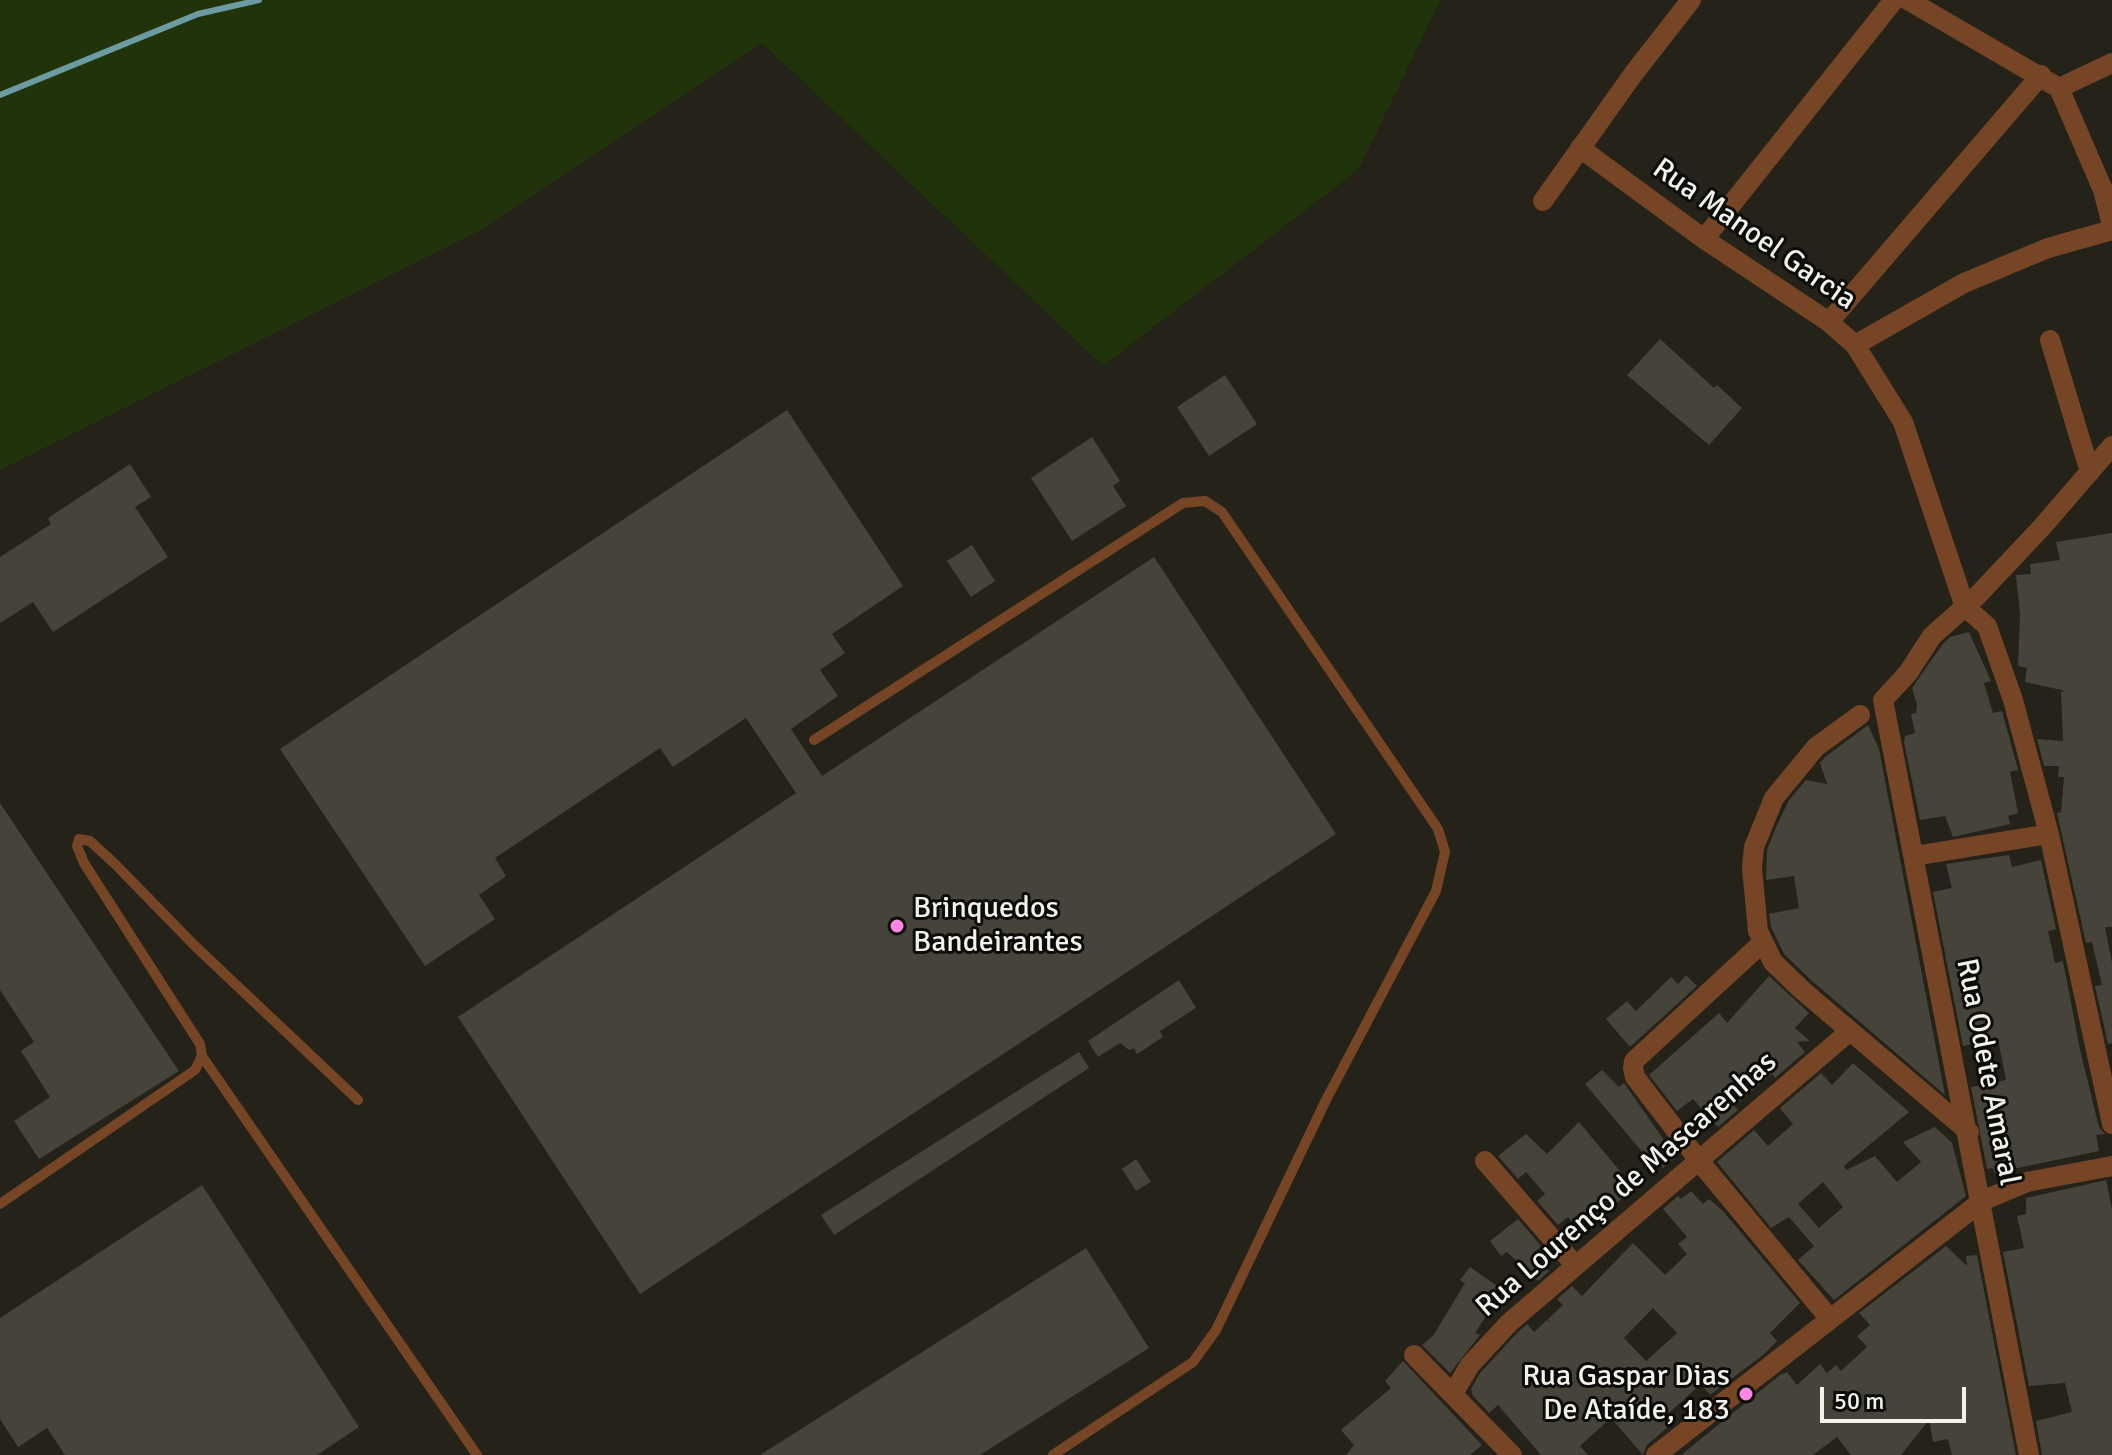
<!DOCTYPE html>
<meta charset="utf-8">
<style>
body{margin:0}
#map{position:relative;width:2112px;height:1455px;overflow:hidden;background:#242219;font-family:Signika,sans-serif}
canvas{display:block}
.scale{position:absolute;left:1820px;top:1387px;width:146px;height:36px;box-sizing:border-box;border:4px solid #f2f1eb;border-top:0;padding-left:10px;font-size:24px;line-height:28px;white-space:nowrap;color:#f2f1eb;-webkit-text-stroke:6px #0c0c08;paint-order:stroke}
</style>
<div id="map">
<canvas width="2112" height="1455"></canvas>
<div class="scale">50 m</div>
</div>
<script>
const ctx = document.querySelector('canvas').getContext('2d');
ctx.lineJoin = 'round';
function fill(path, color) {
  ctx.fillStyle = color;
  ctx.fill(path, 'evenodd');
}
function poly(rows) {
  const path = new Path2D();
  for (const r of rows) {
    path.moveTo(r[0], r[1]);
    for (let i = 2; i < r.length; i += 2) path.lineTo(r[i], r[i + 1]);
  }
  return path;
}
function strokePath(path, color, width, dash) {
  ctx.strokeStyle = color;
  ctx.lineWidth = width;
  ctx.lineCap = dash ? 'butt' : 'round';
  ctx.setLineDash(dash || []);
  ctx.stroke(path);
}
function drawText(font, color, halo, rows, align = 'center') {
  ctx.font = font + ' Signika,sans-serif';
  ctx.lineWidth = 6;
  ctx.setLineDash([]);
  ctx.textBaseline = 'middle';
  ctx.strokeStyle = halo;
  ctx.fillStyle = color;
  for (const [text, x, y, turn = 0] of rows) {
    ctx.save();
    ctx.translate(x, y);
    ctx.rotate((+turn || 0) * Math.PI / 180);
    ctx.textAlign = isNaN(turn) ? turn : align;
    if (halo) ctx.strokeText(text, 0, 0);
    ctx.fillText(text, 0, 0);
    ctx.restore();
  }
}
fill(poly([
 [0,0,1441,0,1358,170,1103,366,762,43,476,233,0,470]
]), '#20330a');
strokePath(poly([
 [0,95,198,14,259,0]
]), '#6c9ca1', 6);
fill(poly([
 [1660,339,1714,388,1717,385,1742,408,1709,445,1627,375],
 [1225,375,1257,424,1209,456,1177,407],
 [787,410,903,586,832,634,845,653,820,670,838,696,791,729,822,776,1154,557,1336,834,640,1294,458,1017,796,793,746,718,673,767,660,748,495,858,506,876,479,895,495,919,425,966,280,749],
 [1092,437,1120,481,1113,486,1126,506,1072,541,1031,478],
 [130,464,151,497,135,507,168,557,53,632,33,602,0,623,0,557,51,524,48,518],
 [2112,533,2112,927,2105,927,2112,963,2112,1043,2108,1044,2095,986,2102,985,2092,942,2086,943,2057,813,2061,812,2064,777,2058,777,2059,766,2044,766,2037,739,2063,741,2061,692,2066,691,2025,682,2027,668,2018,666,2020,615,2016,575,2031,574,2030,564,2060,560,2056,542],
 [972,545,995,581,971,597,947,561],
 [1969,632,1991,681,1984,683,1993,713,2002,711,2017,766,2018,770,2010,772,2018,813,2008,816,2010,824,1953,837,1945,816,1920,820,1904,742,1905,736,1915,733,1911,714,1916,713,1917,705,1912,688,1942,645,1950,637],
 [1868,725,1879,749,1945,1095,1811,980,1784,954,1771,927,1769,914,1799,908,1794,876,1766,880,1767,850,1777,825,1789,800,1806,780,1827,784,1820,763,1825,757],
 [0,803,179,1071,39,1159,14,1121,50,1097,21,1051,34,1042,0,990],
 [2009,855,2012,867,2041,860,2056,929,2048,931,2055,963,2063,961,2080,1050,2099,1127,2105,1134,2096,1135,2099,1151,1994,1173,1993,1168,1987,1169,1971,1087,2006,1080,1998,1039,1963,1046,1933,892,1952,888,1946,864],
 [1686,975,1697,986,1630,1047,1606,1019,1627,1001,1636,1011,1671,977,1678,984],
 [1769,976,1809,1013,1795,1028,1810,1041,1797,1042,1805,1052,1775,1078,1772,1074,1734,1106,1738,1110,1718,1127,1693,1099,1677,1111,1649,1075,1719,1013,1727,1023],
 [1179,980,1196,1008,1160,1031,1163,1037,1137,1054,1134,1048,1129,1050,1120,1043,1098,1057,1088,1041],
 [1079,1052,1089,1068,834,1235,821,1215],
 [1853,1063,1909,1112,1844,1166,1846,1170,1875,1156,1897,1182,1921,1162,1903,1142,1935,1127,1952,1143,1966,1196,1834,1300,1798,1260,1814,1246,1789,1217,1771,1228,1717,1162,1754,1130,1768,1146,1793,1124,1780,1108,1821,1073,1832,1085],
 [1823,1182,1843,1207,1819,1228,1798,1204],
 [1602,1070,1619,1087,1624,1083,1676,1157,1663,1168,1659,1162,1654,1166,1585,1084],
 [1579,1122,1635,1189,1589,1224,1580,1213,1571,1221,1568,1217,1558,1225,1537,1201,1545,1194,1526,1172,1518,1179,1498,1156,1526,1134,1547,1154],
 [1136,1159,1151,1182,1136,1191,1122,1169],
 [2106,1180,2112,1209,2112,1455,2042,1455,2036,1421,2072,1412,2065,1383,2029,1386,2003,1252,2024,1248,2017,1216,2026,1214,2026,1198],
 [202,1185,359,1427,317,1455,65,1455,47,1428,18,1447,0,1419,0,1318],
 [1691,1191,1703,1204,1709,1199,1723,1211,1800,1303,1770,1333,1777,1341,1763,1355,1710,1395,1701,1384,1663,1418,1670,1425,1647,1445,1643,1455,1611,1418,1580,1446,1588,1455,1541,1455,1498,1405,1489,1413,1473,1396,1471,1389,1480,1373,1518,1332,1527,1324,1534,1332,1547,1320,1551,1323,1548,1319,1563,1305,1557,1299,1572,1286,1582,1296,1633,1243,1665,1275,1687,1254,1678,1244,1687,1237,1663,1209,1678,1196,1681,1199],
 [1653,1308,1677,1333,1646,1361,1624,1338],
 [1518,1219,1541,1246,1533,1254,1549,1271,1538,1281,1507,1252,1501,1256,1490,1241],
 [1946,1246,1967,1266,1966,1256,1977,1255,2016,1455,1952,1455,1948,1439,1933,1442,1929,1420,1901,1455,1851,1455,1837,1437,1813,1455,1681,1455,1780,1375,1787,1372,1797,1385,1820,1364,1827,1373,1836,1365,1841,1371,1867,1347,1857,1336,1870,1325,1859,1313],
 [1086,1248,1149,1348,980,1455,760,1455],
 [1470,1267,1507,1293,1507,1299,1501,1309,1494,1304,1475,1333,1480,1335,1450,1373,1422,1345,1433,1336,1465,1283,1460,1280],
 [1403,1361,1482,1445,1470,1455,1346,1455,1354,1445,1341,1430,1391,1388,1385,1381]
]), '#46443a');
strokePath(poly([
 [814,740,1183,503,1205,501,1222,512,1438,829,1445,852,1436,891,1326,1100,1216,1330,1193,1362,1053,1455],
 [202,1056,477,1455],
 [0,1204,195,1070,202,1056,200,1044,84,863,77,846,79,839,90,841,115,864,195,946,358,1100]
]), '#754525', 10);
strokePath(poly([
 [1908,0,2059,88,2103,190,2112,225],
 [2059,88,2112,63],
 [1580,148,1704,239,1829,322,1855,345,1903,422,1965,607],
 [1543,201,1634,73,1691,0],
 [1704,239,1894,0],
 [1829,322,2041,75],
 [2050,340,2090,472],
 [1855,345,1964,283,2048,248,2112,230],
 [1965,607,1987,626,2013,700,2049,834,2112,1124],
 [1860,715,1816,747,1774,798,1754,847,1752,868,1758,931,1773,962,1802,990,1969,1132],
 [1914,856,2049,834],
 [1762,943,1634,1061,1633,1068,1635,1077,1700,1162,1830,1319],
 [1485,1161,1574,1264],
 [1414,1355,1512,1455],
 [1454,1392,1470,1365,1509,1323,1850,1031],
 [1656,1455,1982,1201,2027,1182,2112,1166],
 [2029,1455,1883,700,1908,673,1932,636,1977,596,2042,527,2112,446]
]), '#754525', 20);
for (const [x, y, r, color] of [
 [897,926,8,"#fc86e3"],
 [1746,1394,8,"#fc86e3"]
]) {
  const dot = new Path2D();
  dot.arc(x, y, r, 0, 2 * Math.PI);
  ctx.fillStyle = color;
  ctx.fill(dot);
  strokePath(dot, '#0c0c08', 3);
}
drawText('30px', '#f2f1eb', '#0c0c08', [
 ["Rua Manoel Garcia",1754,235,35],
 ["Rua Odete Amaral",1987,1072,79],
 ["Rua Lourenço de Mascarenhas",1627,1185,-41]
]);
drawText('30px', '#f2f1eb', '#0c0c08', [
 ["Brinquedos",913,909],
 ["Bandeirantes",913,943],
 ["Rua Gaspar Dias",1730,1377,"right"],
 ["De Ataíde, 183",1730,1411,"right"]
], 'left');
</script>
